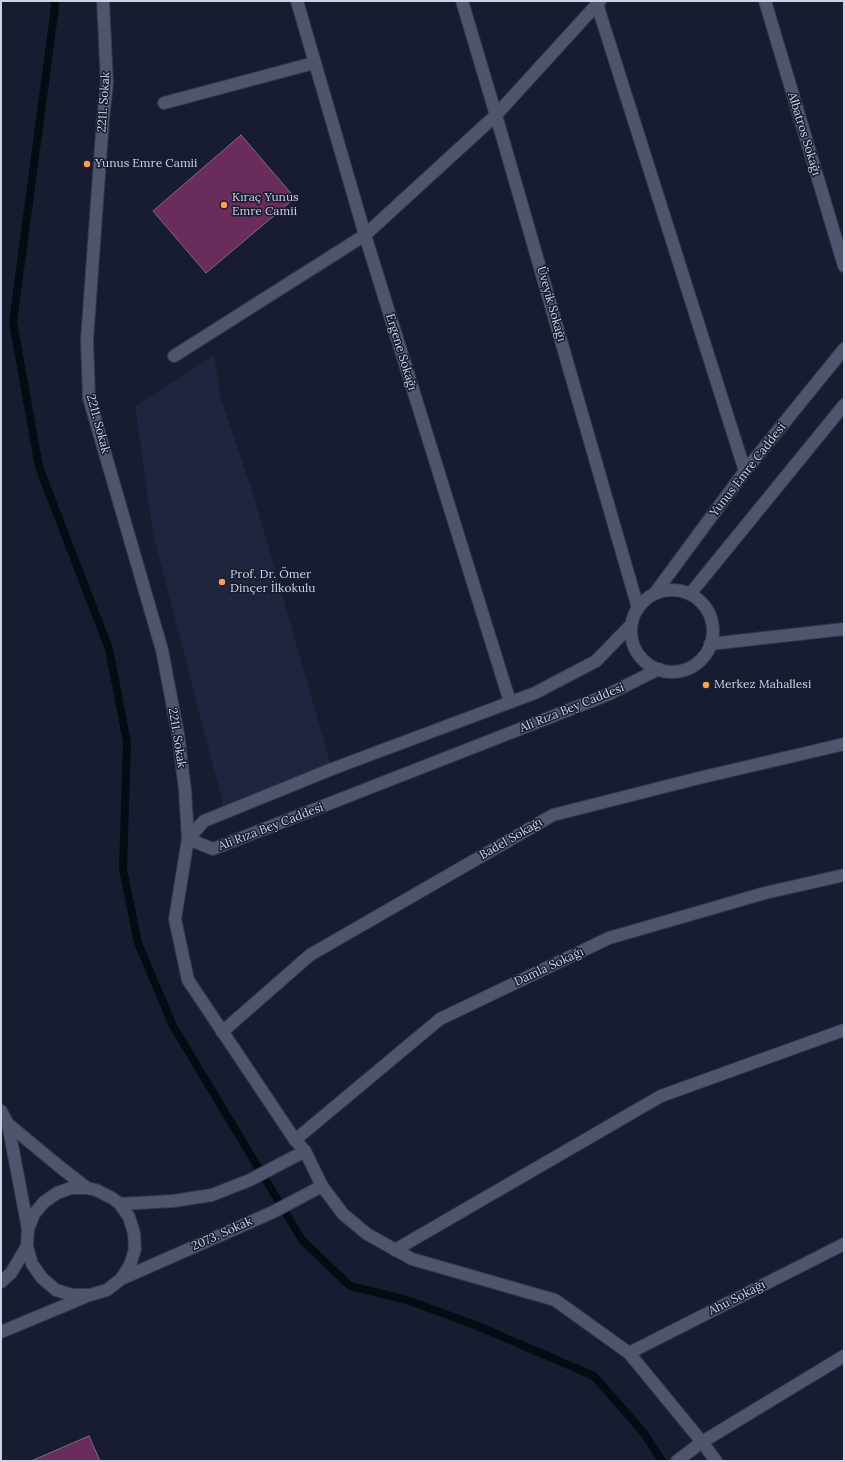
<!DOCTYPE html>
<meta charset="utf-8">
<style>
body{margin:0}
#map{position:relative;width:845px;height:1462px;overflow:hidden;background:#181c31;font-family:Lora,serif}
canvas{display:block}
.frame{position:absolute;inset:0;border:2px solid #cfd3e1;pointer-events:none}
</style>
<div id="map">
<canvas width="845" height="1462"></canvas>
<div class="frame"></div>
</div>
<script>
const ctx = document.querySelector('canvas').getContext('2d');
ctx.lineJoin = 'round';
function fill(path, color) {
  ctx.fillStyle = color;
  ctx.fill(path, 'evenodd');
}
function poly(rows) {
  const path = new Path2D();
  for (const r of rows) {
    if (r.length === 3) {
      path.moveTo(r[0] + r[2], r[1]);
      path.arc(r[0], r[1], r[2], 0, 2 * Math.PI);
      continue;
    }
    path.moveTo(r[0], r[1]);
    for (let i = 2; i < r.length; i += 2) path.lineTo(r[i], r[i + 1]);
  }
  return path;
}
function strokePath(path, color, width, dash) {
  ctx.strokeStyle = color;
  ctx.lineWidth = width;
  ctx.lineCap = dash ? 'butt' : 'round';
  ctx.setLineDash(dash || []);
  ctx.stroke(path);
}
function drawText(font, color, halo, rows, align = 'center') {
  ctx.font = font + ' Lora,serif';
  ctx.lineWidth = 3;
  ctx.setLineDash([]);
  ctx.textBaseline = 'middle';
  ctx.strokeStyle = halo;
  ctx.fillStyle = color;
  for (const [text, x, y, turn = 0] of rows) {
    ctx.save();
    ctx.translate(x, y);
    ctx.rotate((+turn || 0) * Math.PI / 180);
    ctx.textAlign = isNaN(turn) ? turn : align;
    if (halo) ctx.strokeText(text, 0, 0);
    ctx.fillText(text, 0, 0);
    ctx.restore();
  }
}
fill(poly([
 [214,355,221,399,253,493,332,769,225,812,153,534,135,406]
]), '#1f243f');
strokePath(poly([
 [54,1,55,7,13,322,39,467,109,649,127,742,123,869,138,943,173,1026,302,1240,350,1286,407,1300,475,1325,594,1376,643,1432,662,1461]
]), '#020d13', 8);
const building = poly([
 [241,135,295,198,206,273,153,211,241,135],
 [89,1436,100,1461,31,1461,89,1436]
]);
fill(building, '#6a2b5d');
strokePath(building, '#836b7d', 1);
const street = poly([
 [297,1,365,235,510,702],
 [462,1,496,115,638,608],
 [596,1,745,471],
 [765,1,844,266],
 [164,103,314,63],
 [174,356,365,235,496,115,600,1],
 [222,1032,310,955,553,815,699,778,844,744],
 [1,1111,8,1124,60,1167,87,1188],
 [8,1124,28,1229,27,1246,32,1264,42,1278,56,1290,72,1295,90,1295,107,1290,121,1279,130,1265,135,1249,134,1233,129,1217,120,1204,112,1198,96,1190,87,1188,71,1188,57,1193,44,1202,34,1214,28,1229],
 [295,1140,440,1019,609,938,765,893,844,875],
 [120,1204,173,1201,212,1195,250,1180,305,1151],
 [395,1250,661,1096,844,1030],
 [121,1279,273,1212,322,1186],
 [1,1282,11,1273,27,1246],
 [1,1332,85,1297],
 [629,1353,844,1244],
 [677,1461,702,1442,844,1356]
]);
const secondary = poly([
 [103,1,107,83,103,119,87,340,89,398,162,650,178,734,185,790,188,839,175,919,188,980,295,1140,305,1151,322,1186,343,1214,367,1234,412,1259,555,1300,629,1353,702,1442,716,1461],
 [672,631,41],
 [655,593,745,471,844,349],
 [690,594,844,405],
 [710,644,844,629],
 [188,839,213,849,607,695,659,669],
 [188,839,204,821,332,769,535,693,596,661,631,625]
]);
strokePath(street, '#353748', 14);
strokePath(secondary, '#353748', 14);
strokePath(street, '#4f556d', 12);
strokePath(secondary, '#4f556d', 12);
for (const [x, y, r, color] of [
 [87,164,4,"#fc9d54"],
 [224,205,4,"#fc9d54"],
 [222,582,4,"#fc9d54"],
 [706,685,4,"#fc9d54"]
]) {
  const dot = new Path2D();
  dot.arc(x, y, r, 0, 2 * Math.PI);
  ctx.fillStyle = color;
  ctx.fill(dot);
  strokePath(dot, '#181c31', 1.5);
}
drawText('12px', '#cfd3e1', '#181c31', [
 ["2211. Sokak",104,102,-86],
 ["Albatros Sokağı",804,134,73],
 ["Üveyik Sokağı",551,304,74],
 ["Ergene Sokağı",401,352,73],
 ["2211. Sokak",98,424,75],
 ["Yunus Emre Caddesi",748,470,-52],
 ["Ali Rıza Bey Caddesi",572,708,-22],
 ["2211. Sokak",177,738,81],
 ["Ali Rıza Bey Caddesi",271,827,-21],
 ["Badel Sokağı",511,839,-30],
 ["Damla Sokağı",549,967,-25],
 ["2073. Sokak",222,1234,-24],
 ["Ahu Sokağı",737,1298,-27]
]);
drawText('12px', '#cfd3e1', '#181c31', [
 ["Yunus Emre Camii",95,164],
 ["Kıraç Yunus",232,198],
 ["Emre Camii",232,212],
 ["Prof. Dr. Ömer",230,575],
 ["Dinçer İlkokulu",230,589],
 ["Merkez Mahallesi",714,685]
], 'left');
</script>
